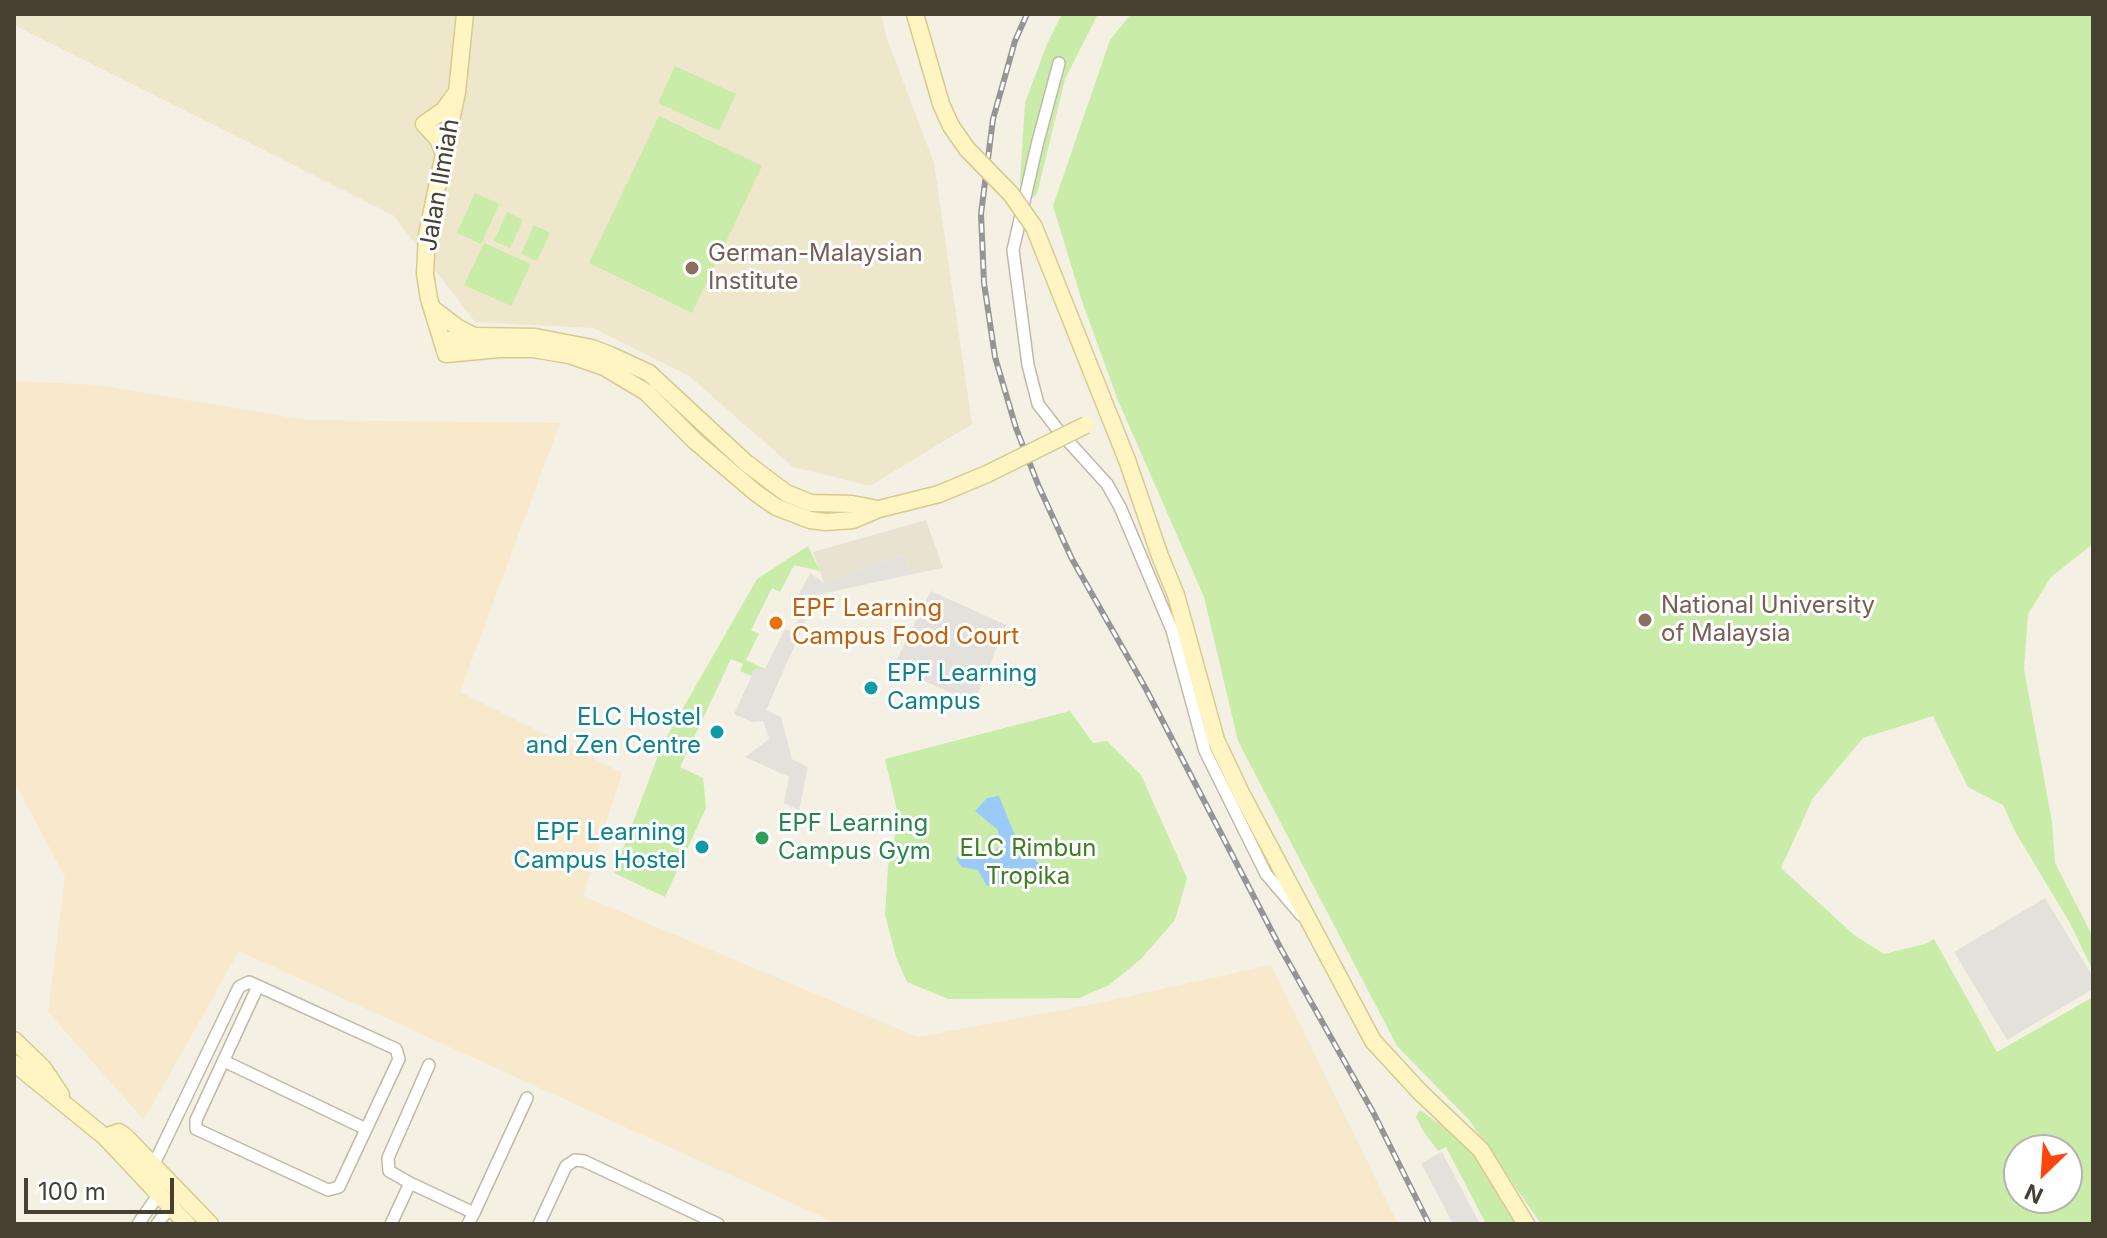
<!DOCTYPE html>
<style>
body{margin:0}
#map{position:relative;width:2107px;height:1238px;overflow:hidden;background:#f4f0e4;font-family:Inter,sans-serif}
canvas{display:block}
.frame{position:absolute;inset:0;border:16px solid #464033;pointer-events:none}
.north{position:absolute;left:2003px;top:1134px;width:80px;height:80px;box-sizing:border-box;background:#fff;border:2px solid #b5b3ad;border-radius:50%;rotate:205deg;font-size:22px;font-weight:700;line-height:32px;text-align:center;color:#464033}
.north::after{content:'';display:block;margin:auto;width:28px;height:36px;background:#ff4410;clip-path:polygon(50% 0,100% 100%,50% 72%,0 100%)}
.scale{position:absolute;left:24px;top:1178px;width:150px;height:36px;box-sizing:border-box;border:4px solid #464033;border-top:0;padding-left:10px;font-size:24px;line-height:28px;white-space:nowrap;color:#464033;-webkit-text-stroke:6px #fff;paint-order:stroke}
</style>
<div id="map">
<canvas width="2107" height="1238"></canvas>
<div class="frame"></div>
<div class="north">N</div>
<div class="scale">100 m</div>
</div>
<script>
const ctx = document.querySelector('canvas').getContext('2d');
ctx.lineJoin = 'round';
function fill(path, color) {
  ctx.fillStyle = color;
  ctx.fill(path, 'evenodd');
}
function poly(rows) {
  const path = new Path2D();
  for (const r of rows) {
    path.moveTo(r[0], r[1]);
    for (let i = 2; i < r.length; i += 2) path.lineTo(r[i], r[i + 1]);
  }
  return path;
}
function strokePath(path, color, width, dash) {
  ctx.strokeStyle = color;
  ctx.lineWidth = width;
  ctx.lineCap = dash ? 'butt' : 'round';
  ctx.setLineDash(dash || []);
  ctx.stroke(path);
}
function drawText(font, color, halo, rows, align = 'center') {
  ctx.font = font + ' Inter,sans-serif';
  ctx.lineWidth = 6;
  ctx.setLineDash([]);
  ctx.textBaseline = 'middle';
  ctx.strokeStyle = halo;
  ctx.fillStyle = color;
  for (const [text, x, y, turn = 0] of rows) {
    ctx.save();
    ctx.translate(x, y);
    ctx.rotate((+turn || 0) * Math.PI / 180);
    ctx.textAlign = isNaN(turn) ? turn : align;
    if (halo) ctx.strokeText(text, 0, 0);
    ctx.fillText(text, 0, 0);
    ctx.restore();
  }
}
fill(poly([
 [926,520,943,568,913,574,903,555,824,583,813,552]
]), '#e8e3d1');
fill(poly([
 [14,381,97,385,305,420,560,423,460,692,622,773,583,896,918,1037,1094,1004,1271,965,1398,1224,838,1224,239,951,144,1120,48,1012,65,877,14,781]
]), '#f8e9cd');
fill(poly([
 [14,14,881,14,886,36,934,163,972,424,870,486,793,467,689,376,593,328,475,322,393,215,14,25]
]), '#eee7cc');
fill(poly([
 [1062,14,1098,14,1065,79,1037,194,1032,198,1022,193,1020,183,1025,103,1047,44],
 [1131,14,2093,14,2093,544,2051,577,2028,614,2024,669,2052,822,2055,863,2093,937,2093,971,2070,923,2016,833,2003,805,1968,787,1933,716,1863,738,1813,798,1781,868,1854,935,1884,954,1925,944,1934,939,1997,1052,2093,997,2093,1224,1541,1224,1469,1120,1397,1046,1238,741,1204,597,1117,398,1082,301,1053,206,1110,40],
 [2019,1150,2067,1150,2067,1198,2019,1198],
 [675,66,736,94,719,131,658,103],
 [659,116,762,166,692,313,589,263],
 [475,193,499,204,481,244,457,233],
 [507,212,523,220,510,248,494,241],
 [534,225,550,233,537,261,521,254],
 [484,243,531,264,511,306,464,285],
 [808,546,820,571,794,565,780,592,772,588,751,630,759,634,746,660,765,669,755,669,751,676,740,671,743,664,731,659,680,767,703,778,706,808,665,897,614,873,662,745,757,579],
 [1070,711,1093,743,1107,741,1141,775,1187,878,1175,920,1141,959,1109,985,1079,998,948,999,907,982,896,957,885,915,888,867,899,819,885,759],
 [1420,1110,1475,1150,1518,1224,1486,1224,1446,1147,1438,1151,1424,1132,1416,1117]
]), '#c9eca8');
fill(poly([
 [903,555,913,574,817,595,766,710,781,717,792,759,808,767,799,810,784,803,789,777,745,757,769,739,763,721,752,722,734,714,755,669,765,669,785,629,792,632,800,617,790,611,810,573,824,583],
 [931,591,1006,625,974,703,893,667],
 [2045,898,2093,977,2093,989,2007,1040,1954,952],
 [1442,1152,1480,1224,1453,1224,1421,1163]
]), '#e4e1dd');
fill(poly([
 [999,796,1018,843,1044,868,1049,881,1043,888,1028,882,987,886,978,870,962,867,956,859,966,846,990,855,1000,846,998,830,975,811,987,798]
]), '#9acaf7');
const street = poly([
 [1059,63,1037,145,1013,250,1028,365,1038,404,1058,430,1107,484,1120,507,1172,630,1205,751,1266,874,1301,915],
 [224,1061,366,1129],
 [152,1168,239,987,249,982,258,986,396,1049,399,1059,339,1187,328,1190,196,1129,196,1120,258,986],
 [410,1183,389,1171,388,1158,429,1065],
 [474,1213,527,1098],
 [138,1224,159,1194],
 [157,1224,174,1202],
 [391,1224,410,1183,474,1213,468,1224],
 [539,1224,566,1166,575,1160,584,1161,718,1224]
]);
const secondary = poly([
 [465,14,457,92,427,235,425,274,429,299,446,354,500,349,533,349,569,355,604,367,646,392,695,441,756,493,776,507,810,520,826,522,853,520,879,509,939,494,987,474],
 [915,14,941,104,951,126],
 [444,154,438,139,424,124,444,110,454,96],
 [1034,227,1127,460,1160,556,1176,595,1216,740,1242,795,1373,1041,1420,1092,1481,1150,1526,1224],
 [432,308,458,328,474,336],
 [443,341,476,336,535,337,592,348,610,355,649,373,745,462,786,493,811,503,852,504,878,509],
 [14,1040,43,1068,61,1095],
 [14,1063,105,1137,187,1224],
 [105,1137,119,1132,127,1138,210,1224]
]);
strokePath(street, '#c0b9a6', 14);
strokePath(secondary, '#d8ca8f', 19);
strokePath(street, '#fff', 11);
strokePath(secondary, '#fff5c3', 16);
const rail = poly([
 [1027,14,1015,41,993,119,981,214,984,283,995,357,1016,428,1039,487,1072,559,1146,689,1281,949,1373,1112,1429,1224]
]);
strokePath(rail, '#959595', 6);
strokePath(rail, '#fff', 3, [9]);
const secondaryBridge = poly([
 [951,126,967,149,1011,194,1034,227],
 [987,474,1086,425]
]);
strokePath(secondaryBridge, '#d8ca8f', 19, []);
strokePath(secondaryBridge, '#fff5c3', 16);
for (const [x, y, r, color] of [
 [692,268,8,"#8d6e63"],
 [1645,620,8,"#8d6e63"],
 [776,623,8,"#e8710a"],
 [871,688,8,"#0f9aa8"],
 [717,732,8,"#0f9aa8"],
 [762,838,8,"#2e9e5b"],
 [702,847,8,"#0f9aa8"]
]) {
  const dot = new Path2D();
  dot.arc(x, y, r, 0, 2 * Math.PI);
  ctx.fillStyle = color;
  ctx.fill(dot);
  strokePath(dot, '#fff', 3);
}
drawText('24px', '#464033', '#fff', [
 ["Jalan Ilmiah",440,185,-80]
]);
drawText('24px', '#785e54', '#fff', [
 ["German-Malaysian",708,254],
 ["Institute",708,282],
 ["National University",1661,606],
 ["of Malaysia",1661,634]
], 'left');
drawText('24px', '#c56008', '#fff', [
 ["EPF Learning",792,609],
 ["Campus Food Court",792,637]
], 'left');
drawText('24px', '#0d838f', '#fff', [
 ["EPF Learning",887,674,"left"],
 ["Campus",887,702,"left"],
 ["ELC Hostel",701,718],
 ["and Zen Centre",701,746],
 ["EPF Learning",686,833],
 ["Campus Hostel",686,861]
], 'right');
drawText('24px', '#27864d', '#fff', [
 ["EPF Learning",778,824],
 ["Campus Gym",778,852]
], 'left');
drawText('24px', '#3e7d21', '#fff', [
 ["ELC Rimbun",1028,849],
 ["Tropika",1028,877]
]);
</script>
